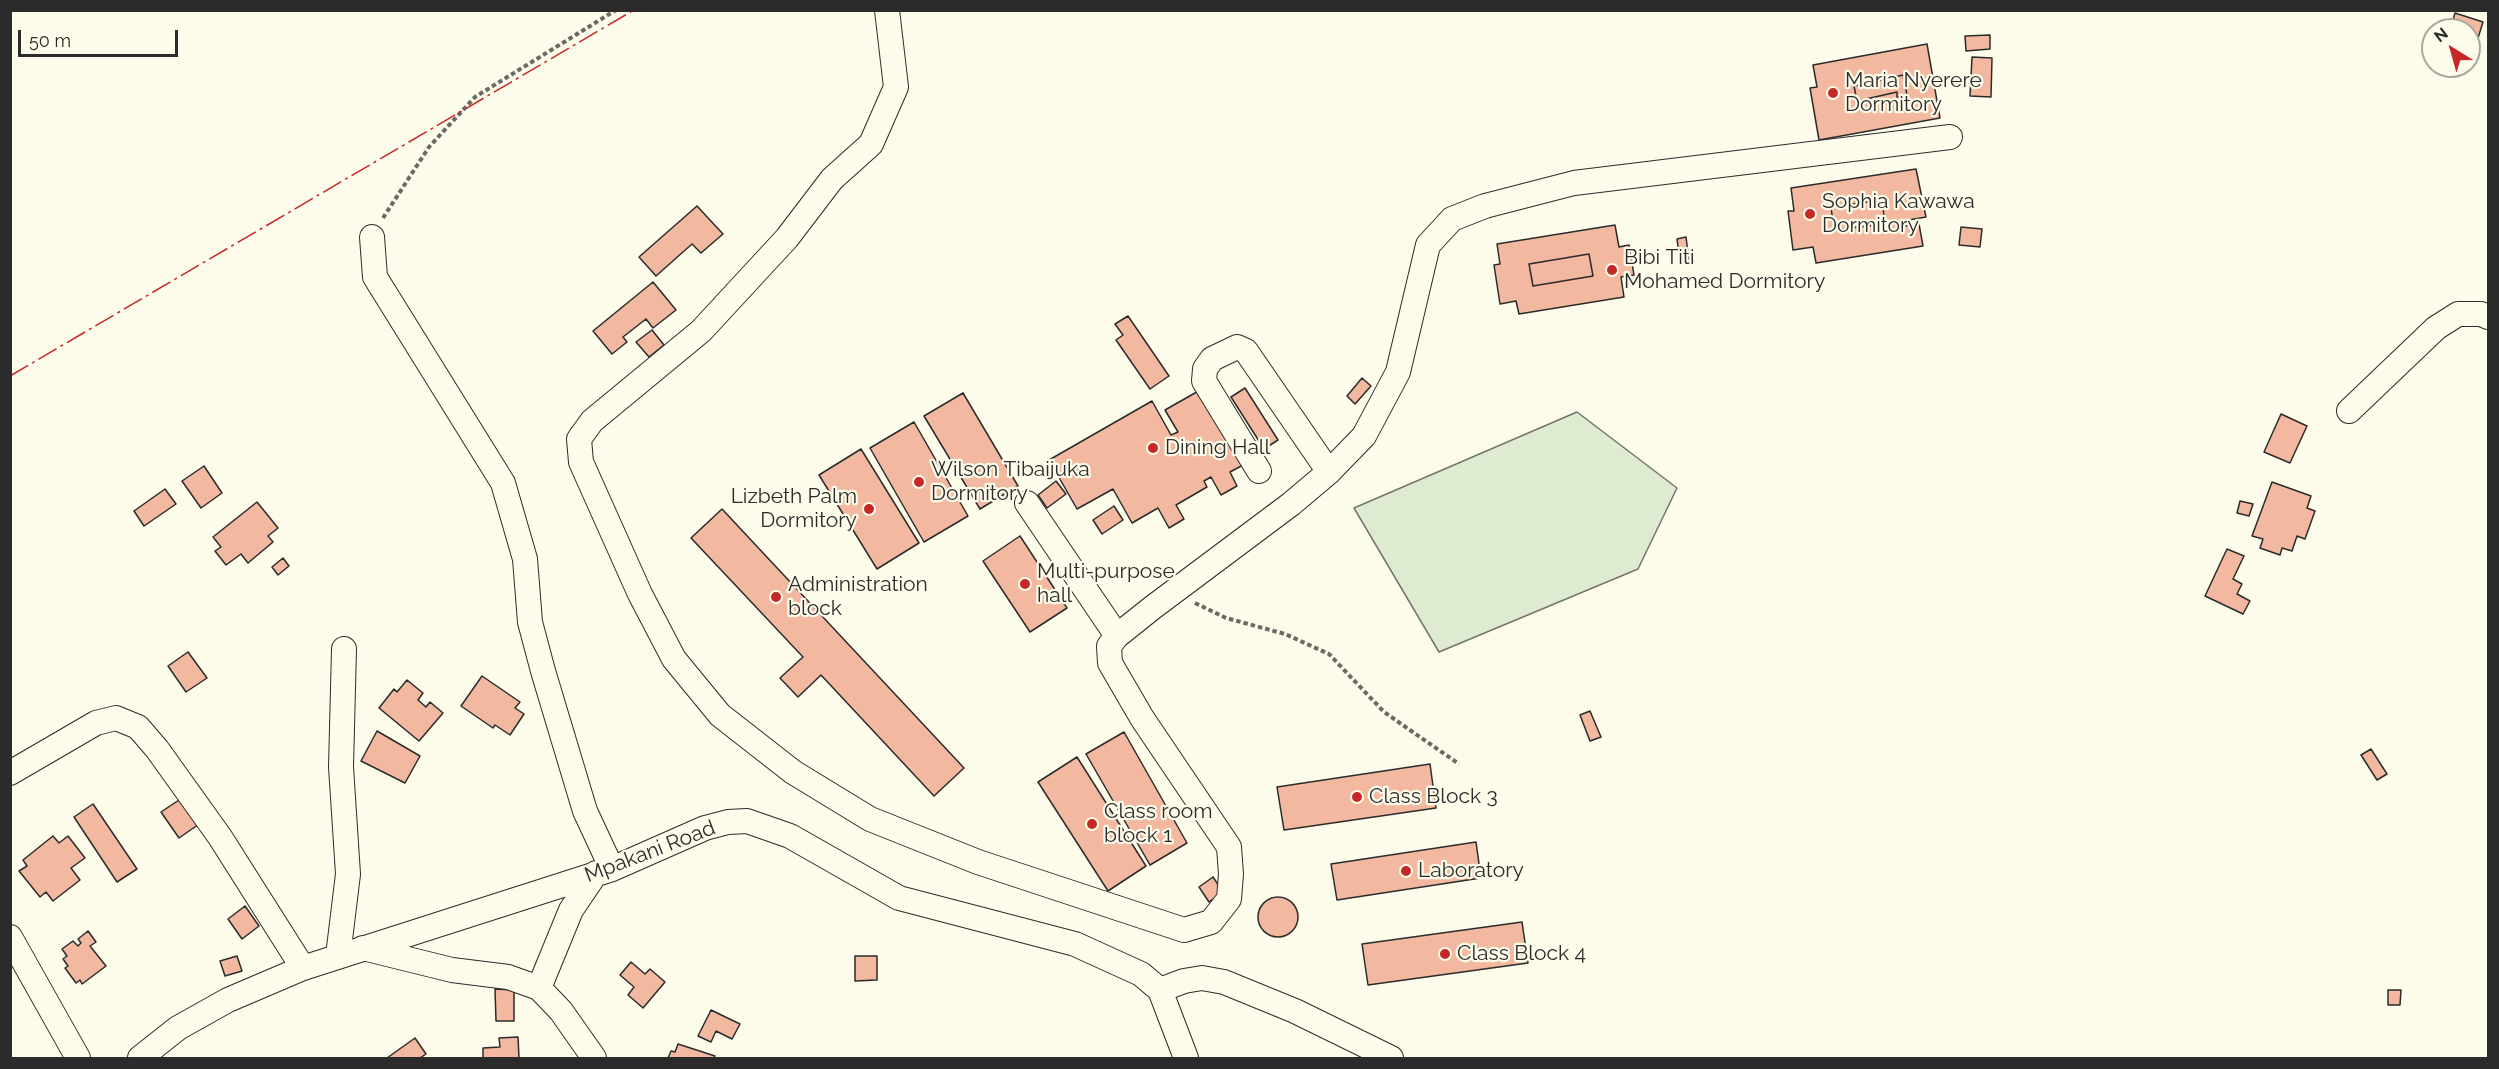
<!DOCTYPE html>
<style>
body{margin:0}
#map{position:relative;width:2499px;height:1069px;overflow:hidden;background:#fdfbea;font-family:Raleway,sans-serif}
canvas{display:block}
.frame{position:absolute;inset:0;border:12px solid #2b2b2b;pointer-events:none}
.north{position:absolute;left:2421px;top:18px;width:60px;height:60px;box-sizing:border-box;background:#fdfbea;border:2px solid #a9a89e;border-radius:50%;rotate:323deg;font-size:16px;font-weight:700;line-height:24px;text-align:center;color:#2b2b2b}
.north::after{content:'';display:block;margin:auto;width:21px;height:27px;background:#c62828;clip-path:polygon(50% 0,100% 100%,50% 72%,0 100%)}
.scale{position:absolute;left:18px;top:30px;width:160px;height:27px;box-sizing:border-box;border:3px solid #2b2b2b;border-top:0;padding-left:8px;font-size:18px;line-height:21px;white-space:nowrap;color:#2b2b2b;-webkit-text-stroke:4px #fdfbea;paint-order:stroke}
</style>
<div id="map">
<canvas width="2499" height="1069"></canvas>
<div class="frame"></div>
<div class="north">N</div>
<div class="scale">50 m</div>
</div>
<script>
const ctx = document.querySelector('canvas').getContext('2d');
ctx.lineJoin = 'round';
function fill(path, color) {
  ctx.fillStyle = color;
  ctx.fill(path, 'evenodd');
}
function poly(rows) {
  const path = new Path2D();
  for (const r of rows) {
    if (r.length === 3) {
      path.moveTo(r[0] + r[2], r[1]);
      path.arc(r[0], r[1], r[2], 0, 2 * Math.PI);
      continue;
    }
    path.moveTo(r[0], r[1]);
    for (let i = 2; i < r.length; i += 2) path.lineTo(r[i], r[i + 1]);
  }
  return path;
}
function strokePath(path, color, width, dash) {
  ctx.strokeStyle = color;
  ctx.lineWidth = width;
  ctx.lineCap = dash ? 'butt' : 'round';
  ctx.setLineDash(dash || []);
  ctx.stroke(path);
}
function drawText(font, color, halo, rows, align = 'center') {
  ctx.font = font + ' Raleway,sans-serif';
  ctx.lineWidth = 4.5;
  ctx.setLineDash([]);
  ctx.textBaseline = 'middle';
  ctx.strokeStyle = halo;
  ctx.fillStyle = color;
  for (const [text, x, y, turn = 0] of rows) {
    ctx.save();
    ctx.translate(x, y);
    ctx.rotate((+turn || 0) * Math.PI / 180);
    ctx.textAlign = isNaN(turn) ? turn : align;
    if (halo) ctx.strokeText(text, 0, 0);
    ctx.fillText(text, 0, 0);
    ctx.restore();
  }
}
const green = poly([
 [1577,412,1677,488,1638,569,1439,652,1354,508,1577,412]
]);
fill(green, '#deebd1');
strokePath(green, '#74746e', 1.5);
const building = poly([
 [2455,13,2483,22,2478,38,2469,35,2469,30,2450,30,2455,13],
 [1990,35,1990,49,1966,51,1965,36,1990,35],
 [1927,44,1940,118,1819,140,1810,88,1817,87,1813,65,1927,44],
 [1903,75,1907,95,1897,97,1897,92,1857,101,1854,86,1903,75],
 [1972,57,1992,58,1991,97,1970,96,1972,57],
 [1903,75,1907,95,1897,97,1897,92,1857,101,1854,86,1903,75],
 [1916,169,1926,217,1897,222,1898,227,1919,224,1923,246,1816,263,1813,247,1793,250,1788,211,1794,211,1791,188,1916,169],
 [1882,200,1885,224,1834,230,1831,207,1882,200],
 [1882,200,1885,224,1834,230,1831,207,1882,200],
 [697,206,723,234,701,253,692,244,656,276,639,257,697,206],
 [1615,225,1619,247,1629,245,1634,275,1621,277,1624,297,1519,314,1516,301,1500,304,1494,265,1500,264,1497,244,1615,225],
 [1589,254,1593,276,1533,286,1529,264,1589,254],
 [1961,227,1982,229,1980,247,1959,245,1961,227],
 [1686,237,1689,261,1680,262,1677,239,1686,237],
 [1589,254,1593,276,1533,286,1529,264,1589,254],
 [653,282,676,310,653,328,646,319,623,337,627,342,612,354,593,331,653,282],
 [1128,316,1169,376,1150,389,1116,340,1123,335,1115,324,1128,316],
 [652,330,664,345,649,357,636,342,652,330],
 [1362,378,1371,386,1355,404,1347,396,1362,378],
 [1245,388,1278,440,1264,449,1231,397,1245,388],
 [1202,389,1245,464,1230,472,1237,486,1221,495,1211,477,1204,481,1207,487,1176,505,1184,519,1169,528,1158,508,1132,523,1113,489,1077,509,1049,460,1152,401,1171,435,1178,432,1165,410,1202,389],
 [963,393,1018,486,980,509,924,416,963,393],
 [2281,414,2307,426,2290,463,2264,452,2281,414],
 [914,422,968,516,924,542,870,448,914,422],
 [861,449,919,543,877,569,819,475,861,449],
 [204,466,222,493,201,508,182,481,204,466],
 [1056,481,1066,494,1047,508,1038,495,1056,481],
 [2272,482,2311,496,2307,508,2315,511,2305,539,2297,536,2292,551,2282,548,2280,555,2260,548,2263,539,2252,536,2272,482],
 [165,489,176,504,144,526,134,511,165,489],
 [2240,501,2253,504,2249,516,2237,513,2240,501],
 [257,502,278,528,268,536,273,542,248,563,241,554,226,565,215,551,221,547,213,537,257,502],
 [1114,506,1123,520,1102,534,1093,520,1114,506],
 [722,509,964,768,934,796,821,675,798,697,780,678,803,657,691,538,722,509],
 [1020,536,1067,608,1030,632,983,561,1020,536],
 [2227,549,2244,556,2233,579,2242,584,2237,594,2250,601,2243,614,2205,596,2227,549],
 [283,558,289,566,278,575,272,567,283,558],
 [188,652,207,678,186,692,168,666,188,652],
 [482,676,520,702,515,708,524,714,510,735,495,725,493,728,461,706,482,676],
 [407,680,423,693,418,700,426,707,430,702,443,713,419,741,379,708,394,689,397,692,407,680],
 [1590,711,1601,737,1590,741,1580,715,1590,711],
 [377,731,420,756,405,783,361,761,377,731],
 [1124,732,1187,843,1150,865,1086,754,1124,732],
 [2371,749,2387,774,2377,780,2361,755,2371,749],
 [1077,757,1146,866,1108,891,1038,782,1077,757],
 [1430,764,1436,808,1284,830,1277,787,1430,764],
 [185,796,202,822,179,838,161,812,185,796],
 [93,804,137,869,117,882,74,817,93,804],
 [53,836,59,843,68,836,85,858,71,868,80,880,53,901,46,892,40,897,19,871,27,866,23,860,53,836],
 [1476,842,1481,878,1337,900,1331,864,1476,842],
 [1213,877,1223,892,1209,902,1199,887,1213,877],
 [1278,917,20],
 [245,906,259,926,242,939,228,919,245,906],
 [1522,922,1528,963,1368,985,1362,944,1522,922],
 [88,931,96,942,90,946,106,966,82,984,80,980,76,983,65,968,68,966,63,959,67,956,62,949,73,941,78,946,81,943,78,939,88,931],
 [237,956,242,971,225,976,220,961,237,956],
 [855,956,877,956,877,980,855,981,855,956],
 [631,962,645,974,650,969,665,982,643,1008,628,995,634,987,620,975,631,962],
 [495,989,514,990,514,1021,496,1021,495,989],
 [2388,990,2401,990,2400,1005,2388,1005,2388,990],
 [711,1010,740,1024,732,1039,716,1031,711,1042,698,1036,711,1010],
 [518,1037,519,1058,483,1058,483,1048,500,1047,499,1038,518,1037],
 [415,1038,426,1054,420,1058,387,1058,415,1038],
 [678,1044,715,1056,714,1058,668,1058,671,1051,675,1052,678,1044]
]);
fill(building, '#f2b8a0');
strokePath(building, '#2b2b2b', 1.5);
const minor = poly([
 [887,10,896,87,871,144,832,179,787,238,701,331,592,421,579,439,581,462,640,594,674,659,720,715,793,772,870,819,978,862,1184,930,1211,922,1229,899,1231,874,1229,847,1142,718,1110,663,1109,646,1117,636,1152,608,1291,504,1329,472,1364,436,1398,372,1428,245,1452,219,1485,206,1574,183,1950,137],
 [372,237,375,277,503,483,525,559,530,622,543,671,585,811,612,869],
 [2349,411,2436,328,2458,314,2481,314,2488,317],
 [1259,471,1204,381,1205,369,1212,359,1237,347,1246,351,1329,472],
 [1027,503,1117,636],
 [10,773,96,723,116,718,138,727,157,749,220,837,303,968],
 [10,937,78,1058],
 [363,948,452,970,508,977,539,988,561,1011,594,1058],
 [338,956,348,874,341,767,344,649],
 [539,988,571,910,596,873],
 [1160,990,1184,981,1202,978,1224,982,1295,1011,1391,1058],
 [140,1058,178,1028,228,1000,303,968,612,869,705,828,728,822,747,821,790,836,899,898,1075,944,1141,974,1160,990,1186,1058]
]);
strokePath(minor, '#2b2b2b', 26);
strokePath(poly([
 [383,218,429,147,475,97,616,10],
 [1195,603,1226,618,1285,634,1329,654,1384,712,1459,764]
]), '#6a6964', 4, [4.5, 3]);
strokePath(minor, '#fdfbea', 24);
strokePath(poly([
 [10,376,634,10]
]), '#c62828', 1.5, [21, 4.5, 3, 4.5]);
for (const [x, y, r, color] of [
 [1833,93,6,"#c62828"],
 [1810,214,6,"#c62828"],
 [1612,270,6,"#c62828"],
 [1153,448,6,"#c62828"],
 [919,482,6,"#c62828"],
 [869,509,6,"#c62828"],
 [1025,584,6,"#c62828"],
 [776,597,6,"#c62828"],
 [1357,797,6,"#c62828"],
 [1092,824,6,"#c62828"],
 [1406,871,6,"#c62828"],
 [1445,954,6,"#c62828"]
]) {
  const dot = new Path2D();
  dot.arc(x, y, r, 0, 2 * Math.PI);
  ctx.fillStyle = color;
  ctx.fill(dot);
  strokePath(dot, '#fdfbea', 2);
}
drawText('21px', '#2b2b2b', '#fdfbea', [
 ["Maria Nyerere",1845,81],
 ["Dormitory",1845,105],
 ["Sophia Kawawa",1822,202],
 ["Dormitory",1822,226],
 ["Bibi Titi",1624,258],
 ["Mohamed Dormitory",1624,282],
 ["Dining Hall",1165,448],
 ["Wilson Tibaijuka",931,470],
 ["Dormitory",931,494],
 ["Lizbeth Palm",857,497,"right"],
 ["Dormitory",857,521,"right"],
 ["Multi-purpose",1037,572],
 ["hall",1037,596],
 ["Administration",788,585],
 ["block",788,609],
 ["Class Block 3",1369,797],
 ["Class room",1104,812],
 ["block 1",1104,836],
 ["Laboratory",1418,871],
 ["Class Block 4",1457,954]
], 'left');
drawText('21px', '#2b2b2b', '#fdfbea', [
 ["Mpakani Road",650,852,-21]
]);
</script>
